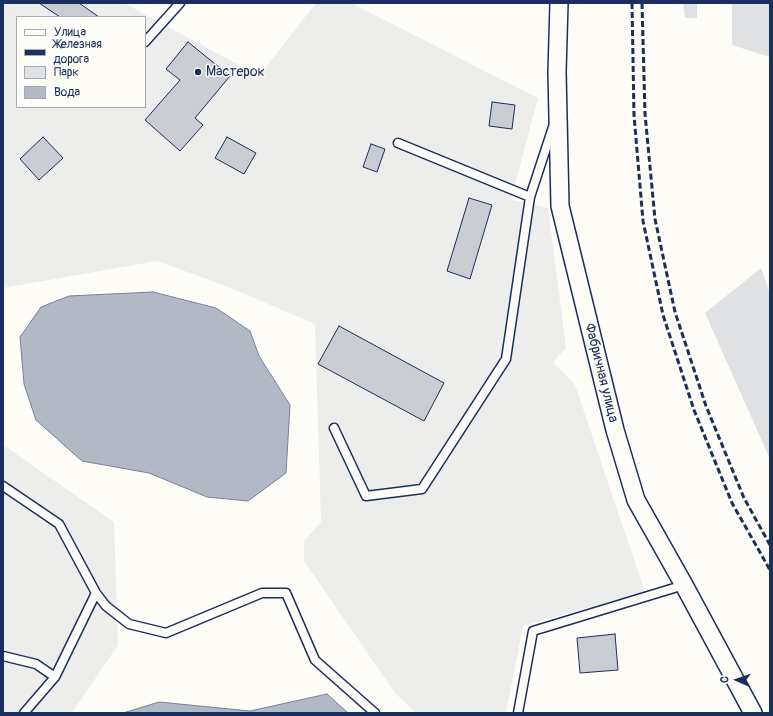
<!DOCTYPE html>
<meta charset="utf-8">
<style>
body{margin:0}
#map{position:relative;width:773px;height:716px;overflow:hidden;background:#fdfcf7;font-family:Pangolin,sans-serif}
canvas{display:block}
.frame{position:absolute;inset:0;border:4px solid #1b2f5e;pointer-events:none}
.legend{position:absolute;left:16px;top:16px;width:130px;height:92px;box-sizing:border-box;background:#fdfcf7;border:1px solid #a3aaba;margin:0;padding:5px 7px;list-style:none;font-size:12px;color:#1b2f5e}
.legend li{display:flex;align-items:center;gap:8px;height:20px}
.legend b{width:20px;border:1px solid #a3aaba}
.north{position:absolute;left:717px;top:660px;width:40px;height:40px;-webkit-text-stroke:3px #fdfcf7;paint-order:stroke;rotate:272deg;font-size:11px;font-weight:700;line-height:16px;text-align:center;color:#1b2f5e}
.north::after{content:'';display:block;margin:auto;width:14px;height:18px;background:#1b2f5e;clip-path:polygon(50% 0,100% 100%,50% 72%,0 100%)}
</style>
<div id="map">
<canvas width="773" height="716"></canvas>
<div class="frame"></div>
<ul class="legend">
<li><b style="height:5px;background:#fdfcf7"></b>Улица</li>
<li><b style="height:5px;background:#1b2f5e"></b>Железная дорога</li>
<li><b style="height:11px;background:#e0e1e3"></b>Парк</li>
<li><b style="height:11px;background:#b3b8c5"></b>Вода</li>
</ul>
<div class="north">С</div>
</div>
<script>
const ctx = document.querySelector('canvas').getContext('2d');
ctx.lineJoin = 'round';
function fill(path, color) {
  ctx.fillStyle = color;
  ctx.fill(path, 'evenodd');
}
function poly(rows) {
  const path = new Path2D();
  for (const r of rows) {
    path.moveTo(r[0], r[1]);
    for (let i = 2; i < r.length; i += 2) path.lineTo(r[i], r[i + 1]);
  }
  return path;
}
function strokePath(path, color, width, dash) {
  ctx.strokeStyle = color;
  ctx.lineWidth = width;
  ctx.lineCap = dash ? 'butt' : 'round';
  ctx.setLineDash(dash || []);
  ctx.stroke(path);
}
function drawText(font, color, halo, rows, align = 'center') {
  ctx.font = font + ' Pangolin,sans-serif';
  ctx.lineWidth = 3;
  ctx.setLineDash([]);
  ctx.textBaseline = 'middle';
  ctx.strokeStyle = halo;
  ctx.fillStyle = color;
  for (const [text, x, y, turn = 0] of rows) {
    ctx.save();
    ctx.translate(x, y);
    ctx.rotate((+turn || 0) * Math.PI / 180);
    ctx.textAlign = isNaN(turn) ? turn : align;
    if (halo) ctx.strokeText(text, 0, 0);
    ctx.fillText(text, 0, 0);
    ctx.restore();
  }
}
fill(poly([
 [3,3,124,3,259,76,316,3,351,3,538,98,511,200,548,208,566,348,553,362,575,385,645,592,523,626,506,713,416,713,395,693,304,561,304,541,321,522,315,324,226,286,157,261,3,288],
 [17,17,145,17,145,107,17,107],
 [3,446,6,447,114,522,118,645,72,713,3,713]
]), '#edeeec');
fill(poly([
 [683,3,697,3,697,18,685,18],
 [732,3,770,3,770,57,732,45],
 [761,268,770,294,770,459,705,313]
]), '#e0e1e3');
const water = poly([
 [153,292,216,308,250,331,259,356,290,405,286,473,248,501,207,497,149,473,82,461,36,420,24,384,20,337,41,307,69,296,153,292],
 [327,694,348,713,123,713,159,702,250,711,327,694]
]);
fill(water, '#b3b8c5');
strokePath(water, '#76819c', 1);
const building = poly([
 [39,3,79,3,99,17,60,17,39,3],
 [188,42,230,76,195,118,203,125,180,151,145,120,180,80,166,69,188,42],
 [492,102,515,105,512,129,489,126,492,102],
 [43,137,63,158,39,180,20,159,43,137],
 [227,137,256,153,244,174,215,158,227,137],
 [371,144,385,149,377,172,363,167,371,144],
 [469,198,492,205,470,279,447,271,469,198],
 [339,326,444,383,424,421,318,364,339,326],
 [615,634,618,670,580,673,577,638,615,634]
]);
fill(building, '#c9ccd3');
strokePath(building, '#1b2f5e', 1);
const service = poly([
 [145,42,180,3],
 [398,143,530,197],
 [334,428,366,496,422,489,506,359,530,197,553,127],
 [3,486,59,524,96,593,106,606,129,624,166,633,262,593,286,593,315,660,375,713],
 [3,656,36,664,55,677],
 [24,713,55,677,96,593],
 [518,713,533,631,684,585]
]);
const minor = poly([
 [559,3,557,72,560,206,615,430,636,500,684,585,753,713]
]);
strokePath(service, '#1b2f5e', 11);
strokePath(minor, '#1b2f5e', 20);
strokePath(service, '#fdfcf7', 8);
strokePath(minor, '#fdfcf7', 17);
strokePath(poly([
 [632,3,634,115,643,221,663,315,694,410,732,503,770,570],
 [642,3,645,114,655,219,675,312,706,406,744,498,770,545]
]), '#1b2f5e', 3, [6, 3]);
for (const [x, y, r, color] of [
 [198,72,4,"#1b2f5e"]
]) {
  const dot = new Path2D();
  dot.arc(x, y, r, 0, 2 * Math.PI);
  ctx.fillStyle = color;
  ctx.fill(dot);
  strokePath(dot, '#fdfcf7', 1.5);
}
drawText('14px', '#1b2f5e', '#fdfcf7', [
 ["Мастерок",206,72]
], 'left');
drawText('14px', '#1b2f5e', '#fdfcf7', [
 ["Фабричная улица",601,373,76]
]);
</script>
